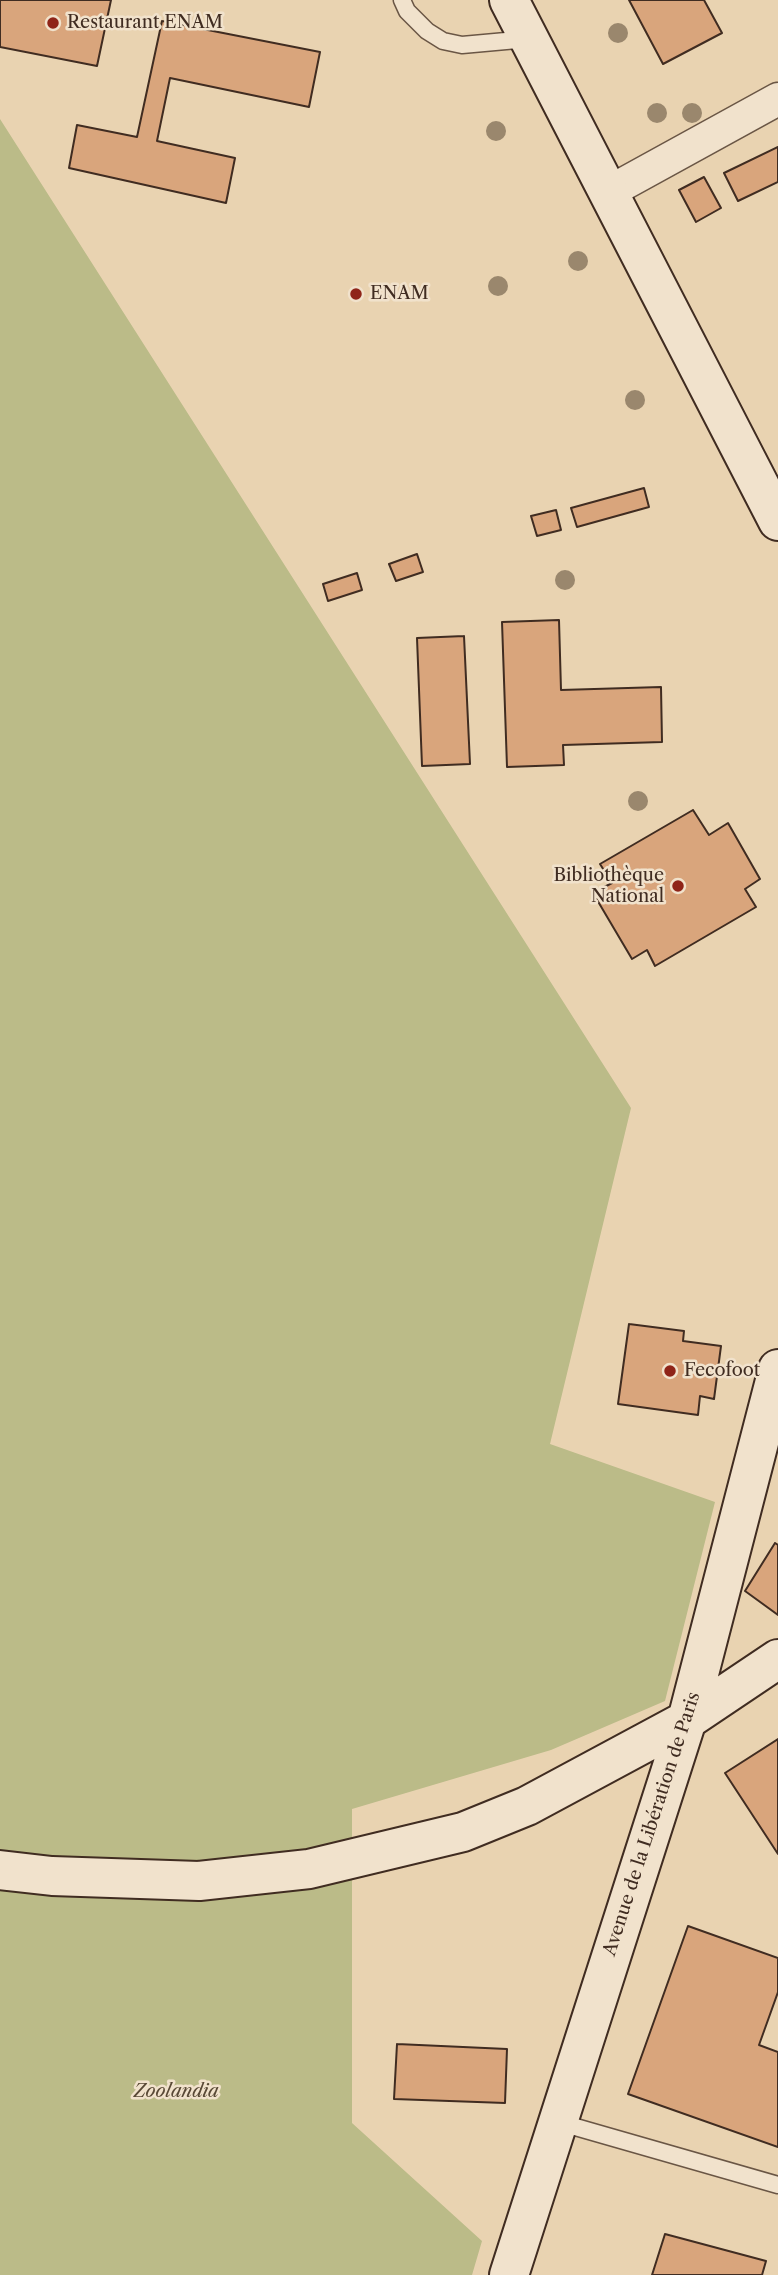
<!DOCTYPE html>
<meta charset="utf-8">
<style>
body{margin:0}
canvas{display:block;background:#e9d3b1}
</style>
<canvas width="778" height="2275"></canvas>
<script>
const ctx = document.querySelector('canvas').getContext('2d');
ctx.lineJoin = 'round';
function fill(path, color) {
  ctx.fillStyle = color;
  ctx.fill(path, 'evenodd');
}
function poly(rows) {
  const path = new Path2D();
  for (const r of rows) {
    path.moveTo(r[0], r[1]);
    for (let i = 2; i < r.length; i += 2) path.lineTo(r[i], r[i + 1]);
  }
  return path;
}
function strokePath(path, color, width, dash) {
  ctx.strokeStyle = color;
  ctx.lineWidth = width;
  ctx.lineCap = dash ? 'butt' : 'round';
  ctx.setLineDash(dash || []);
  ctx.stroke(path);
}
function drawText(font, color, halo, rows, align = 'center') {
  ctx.font = font + ' "Libre Caslon Text",serif';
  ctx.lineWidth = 5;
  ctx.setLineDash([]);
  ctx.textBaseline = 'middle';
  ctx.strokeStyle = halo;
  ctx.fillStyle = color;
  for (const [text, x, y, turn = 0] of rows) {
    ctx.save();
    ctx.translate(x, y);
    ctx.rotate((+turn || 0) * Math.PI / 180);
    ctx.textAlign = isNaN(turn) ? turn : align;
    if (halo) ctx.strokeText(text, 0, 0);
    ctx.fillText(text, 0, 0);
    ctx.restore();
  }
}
fill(poly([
 [0,119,631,1108,550,1444,715,1502,665,1701,551,1750,352,1809,352,2123,482,2241,472,2275,0,2275]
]), '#bb8');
const building = poly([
 [0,0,111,0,97,66,0,47,0,0],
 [629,0,704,0,722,33,663,64,629,0],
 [162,21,320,52,309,107,170,78,157,141,235,158,226,203,69,168,77,125,137,137,162,21],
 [778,147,778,182,738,201,724,173,778,147],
 [704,177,721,208,696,222,679,190,704,177],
 [644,488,649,507,577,527,571,508,644,488],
 [556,510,561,530,537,536,531,516,556,510],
 [417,554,423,572,396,581,389,564,417,554],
 [357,573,362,590,328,601,323,584,357,573],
 [559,620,561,690,661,687,662,742,563,745,564,765,507,767,502,622,559,620],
 [464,636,470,764,422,766,417,638,464,636],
 [693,810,709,835,728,823,760,879,745,889,756,907,655,966,647,950,632,959,593,893,612,883,600,864,693,810],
 [629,1324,684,1331,683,1341,721,1346,714,1399,700,1396,698,1415,618,1404,629,1324],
 [775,1543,778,1545,778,1615,745,1591,775,1543],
 [778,1739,778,1854,725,1773,778,1739],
 [688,1926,778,1958,778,1992,759,2045,778,2052,778,2147,628,2094,688,1926],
 [397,2044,507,2049,505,2103,394,2099,397,2044],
 [665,2234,766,2261,762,2275,652,2275,665,2234]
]);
fill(building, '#d9a57c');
strokePath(building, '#402c21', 2);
const lane = poly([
 [402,0,407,11,427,31,443,41,462,45,528,39],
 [558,2122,778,2185]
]);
const street = poly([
 [607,193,778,99]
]);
const secondary = poly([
 [509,0,778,521],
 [0,1870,52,1876,199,1881,309,1869,463,1832,527,1806,687,1720,778,1659],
 [509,2275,687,1720,778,1369]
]);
strokePath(lane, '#6a5645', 19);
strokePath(street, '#6a5645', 35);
strokePath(secondary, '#402c21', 42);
strokePath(lane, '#f1e2cc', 16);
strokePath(street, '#f1e2cc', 32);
strokePath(secondary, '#f1e2cc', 38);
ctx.fillStyle = '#9a876d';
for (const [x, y] of [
 [618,33],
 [657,113],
 [692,113],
 [496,131],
 [578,261],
 [498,286],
 [635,400],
 [565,580],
 [638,801]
]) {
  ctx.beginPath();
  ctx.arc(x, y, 10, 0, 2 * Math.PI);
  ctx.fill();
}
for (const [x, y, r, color] of [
 [53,23,7,"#8f2418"],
 [356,294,7,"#8f2418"],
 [678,886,7,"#8f2418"],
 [670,1371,7,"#8f2418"]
]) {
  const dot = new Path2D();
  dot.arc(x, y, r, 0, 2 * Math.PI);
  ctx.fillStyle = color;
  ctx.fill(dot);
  strokePath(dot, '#f1e2cc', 2.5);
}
drawText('18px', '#402c21', '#f1e2cc', [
 ["Restaurant ENAM",67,23],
 ["ENAM",370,294],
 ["Bibliothèque",664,876,"right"],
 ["National",664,897,"right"],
 ["Fecofoot",684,1371]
], 'left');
drawText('18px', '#402c21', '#f1e2cc', [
 ["Avenue de la Libération de Paris",652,1824,-72]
]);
drawText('italic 18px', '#594936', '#f1e2cc', [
 ["Zoolandia",176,2092]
]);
</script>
